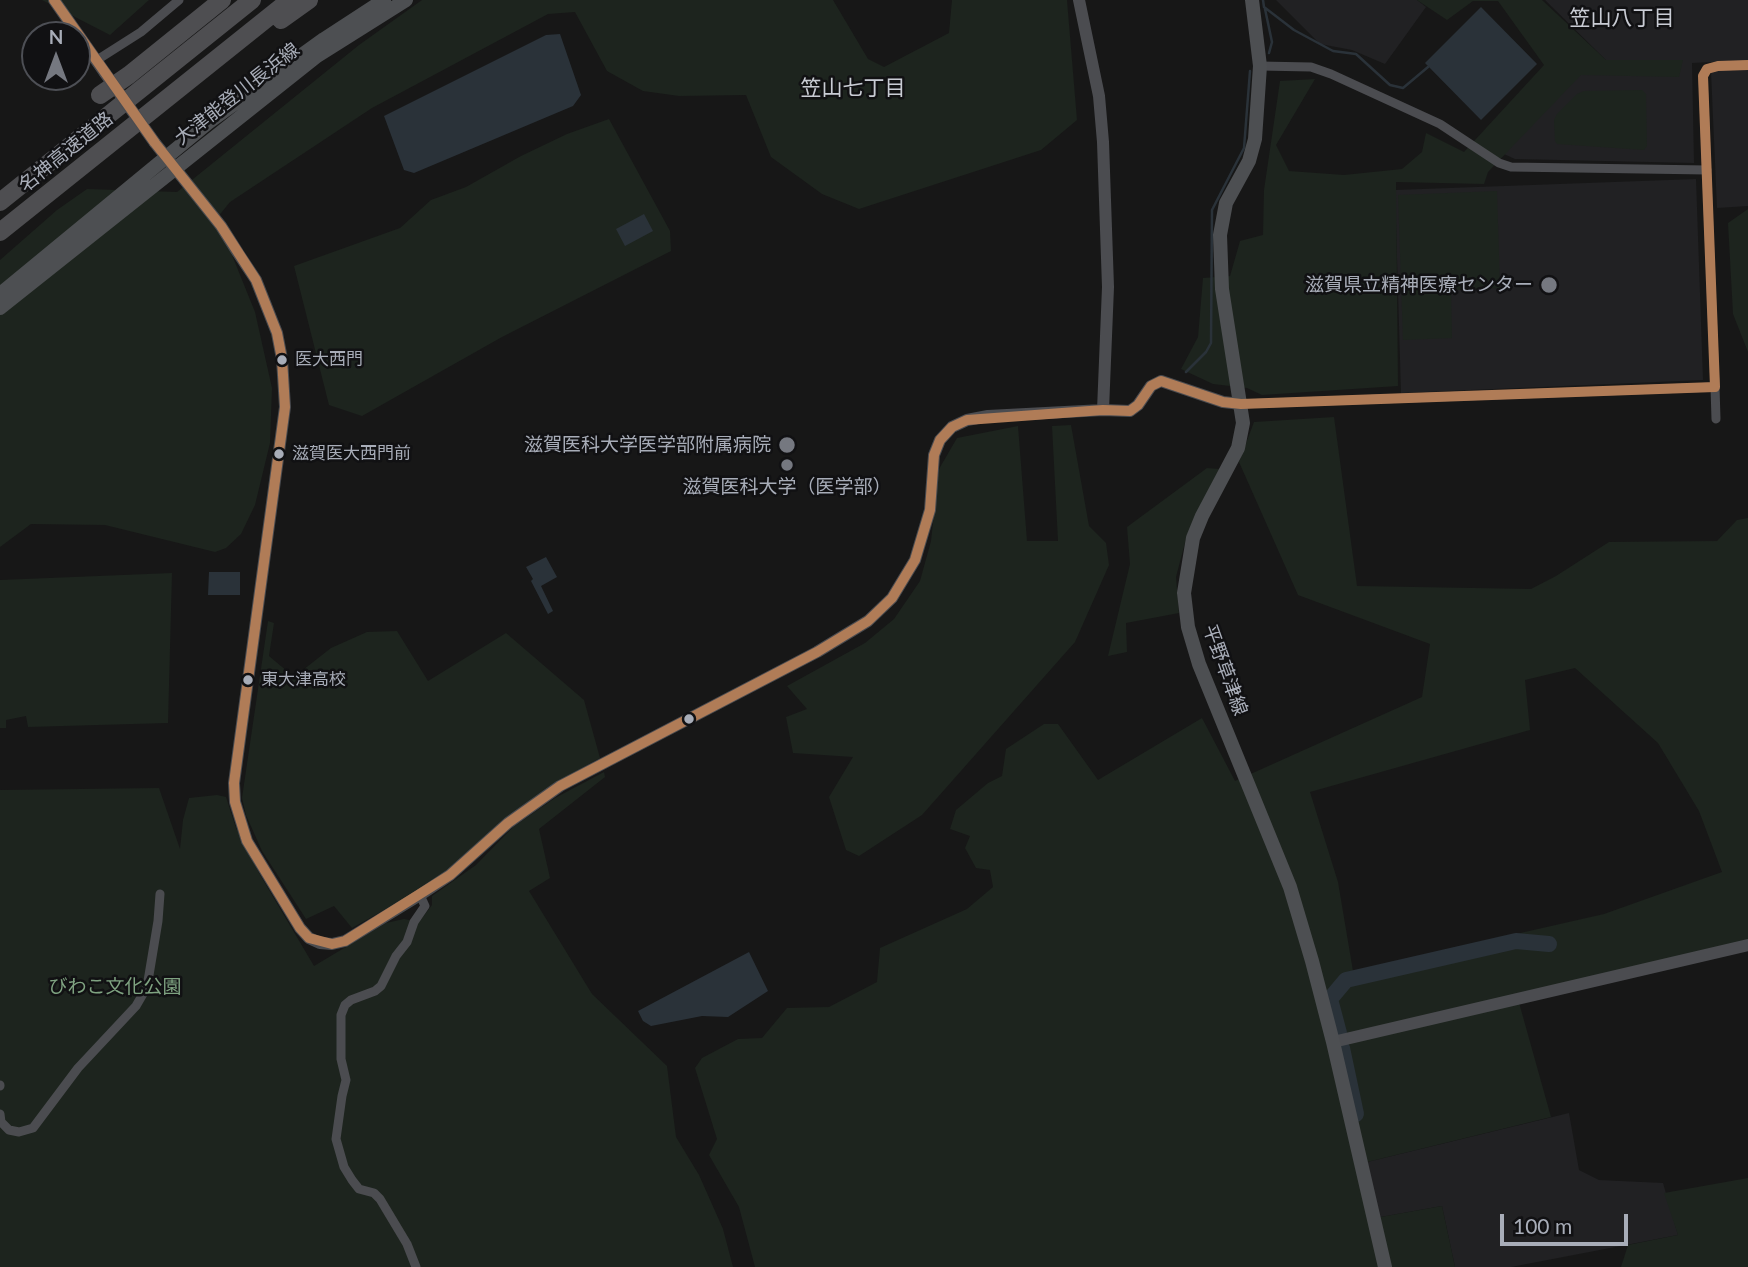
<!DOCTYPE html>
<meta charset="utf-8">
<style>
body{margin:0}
#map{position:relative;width:1748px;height:1267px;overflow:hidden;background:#171717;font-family:Lato,sans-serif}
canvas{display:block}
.north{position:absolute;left:21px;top:21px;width:70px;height:70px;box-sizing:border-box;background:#111113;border:2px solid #4d4f55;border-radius:50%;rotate:0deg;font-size:19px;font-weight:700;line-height:28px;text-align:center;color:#a8adb8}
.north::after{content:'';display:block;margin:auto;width:24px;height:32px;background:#757880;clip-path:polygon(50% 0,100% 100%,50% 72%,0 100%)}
.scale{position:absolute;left:1500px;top:1214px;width:128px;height:32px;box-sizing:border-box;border:4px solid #a8adb8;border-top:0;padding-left:9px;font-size:21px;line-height:24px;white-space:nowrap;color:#a8adb8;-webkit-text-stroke:5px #111113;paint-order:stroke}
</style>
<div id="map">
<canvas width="1748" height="1267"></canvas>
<div class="north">N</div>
<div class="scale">100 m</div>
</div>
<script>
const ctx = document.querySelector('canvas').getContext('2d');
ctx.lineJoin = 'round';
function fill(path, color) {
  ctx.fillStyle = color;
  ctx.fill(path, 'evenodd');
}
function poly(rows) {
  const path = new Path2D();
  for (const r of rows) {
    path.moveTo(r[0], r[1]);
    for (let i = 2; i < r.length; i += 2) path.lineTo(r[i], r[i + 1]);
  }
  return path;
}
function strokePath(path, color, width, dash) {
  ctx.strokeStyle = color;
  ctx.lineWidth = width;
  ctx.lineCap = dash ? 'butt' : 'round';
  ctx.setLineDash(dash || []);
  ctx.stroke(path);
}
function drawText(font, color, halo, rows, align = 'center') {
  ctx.font = font + ' Lato,"Noto Sans JP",sans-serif';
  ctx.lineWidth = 5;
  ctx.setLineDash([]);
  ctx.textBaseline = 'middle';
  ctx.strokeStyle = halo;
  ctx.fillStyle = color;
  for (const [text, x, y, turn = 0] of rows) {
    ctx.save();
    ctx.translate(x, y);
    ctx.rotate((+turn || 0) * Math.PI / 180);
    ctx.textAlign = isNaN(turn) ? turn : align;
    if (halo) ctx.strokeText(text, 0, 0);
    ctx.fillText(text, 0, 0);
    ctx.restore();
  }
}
fill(poly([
 [1276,0,1417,0,1426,7,1385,64,1352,50,1320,44],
 [1545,0,1748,0,1748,60,1692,63,1694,163,1515,159,1495,150,1578,72,1612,66],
 [1717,70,1748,70,1748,206,1717,208,1711,72],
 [1696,179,1703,380,1401,393,1395,190],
 [1569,1113,1579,1170,1599,1180,1663,1183,1678,1235,1511,1267,1455,1267,1442,1206,1375,1218,1363,1163]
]), '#212123');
fill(poly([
 [42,0,149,0,110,35],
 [833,0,868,59,884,67,949,33,952,0,1067,0,1077,120,1041,150,859,209,822,194,771,157,746,95,679,96,643,91,607,71,575,12,548,14,372,108,230,202,217,218,255,312,272,388,270,443,255,505,241,534,226,548,215,552,105,525,31,524,0,547,0,260,57,210,87,189,177,192,359,45,422,0],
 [1417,0,1542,0,1606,60,1683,60,1679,77,1581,75,1488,172,1484,184,1396,182,1398,386,1262,395,1247,388,1213,384,1181,369,1198,337,1203,278,1230,276,1240,241,1263,235,1264,190,1280,81,1315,79,1276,145,1289,171,1344,175,1402,169,1422,152,1426,133,1464,152,1544,65,1498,1,1473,1,1447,20],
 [1642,90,1646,94,1647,146,1644,150,1557,144,1555,141,1554,120,1557,114,1577,94,1584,91],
 [609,119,670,231,671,251,502,337,362,416,329,405,294,266,400,228,431,200,466,187,521,156,567,134],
 [1497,191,1500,288,1451,290,1452,338,1403,340,1398,195],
 [1748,209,1748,352,1733,314,1728,223],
 [1334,417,1357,586,1531,589,1556,576,1609,542,1717,541,1737,520,1748,518,1748,945,1518,999,1551,1117,1363,1163,1375,1218,1442,1206,1455,1267,755,1267,739,1207,709,1155,717,1139,695,1068,702,1058,738,1039,762,1038,787,1008,829,1007,877,982,880,948,967,909,993,887,990,870,976,868,965,848,970,836,950,829,956,810,988,783,1002,776,1006,749,1044,724,1058,724,1098,780,1202,718,1235,781,1422,697,1430,644,1298,595,1239,462,1254,422],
 [1575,668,1658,743,1699,811,1722,872,1604,914,1353,971,1338,882,1310,792,1530,730,1525,680],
 [1071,425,1089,526,1106,543,1109,565,1075,642,922,815,859,856,846,850,829,797,853,757,793,753,786,717,807,709,787,686,865,643,894,619,920,581,931,541,939,469,957,438,1018,426,1027,541,1058,541,1052,426],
 [1207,468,1219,469,1187,535,1176,577,1179,613,1126,623,1127,652,1108,656,1130,564,1127,527],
 [172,573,168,723,28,727,26,716,6,720,6,728,0,728,0,580],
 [268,621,274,623,269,656,294,677,331,648,367,632,397,631,428,681,506,633,584,700,600,758,558,781,454,866,413,894,352,928,334,906,306,919,262,851,246,815,242,798],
 [604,772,605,777,539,829,550,878,529,891,592,994,667,1066,676,1137,699,1175,723,1229,733,1267,0,1267,0,790,159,788,180,849,183,820,189,798,217,795,226,797,236,828,259,873,314,966,386,923,404,919,419,922,432,905,432,896,476,865,513,827,555,798],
 [1748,1178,1748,1267,1621,1267,1628,1245,1678,1235,1664,1193]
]), '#1d241e');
fill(poly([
 [1481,7,1537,64,1481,120,1425,63],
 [560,34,581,95,573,106,414,173,404,170,384,116,546,35],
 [644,214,653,231,625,246,616,229],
 [546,557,557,577,541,586,553,611,548,614,531,581,533,579,526,567],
 [209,572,240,572,240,595,208,595],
 [749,952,768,991,728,1017,702,1016,651,1026,643,1021,638,1011]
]), '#2a3239');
strokePath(poly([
 [1263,0,1264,7,1294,30,1333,51,1356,54,1390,85,1403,88,1428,67],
 [1265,9,1272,42,1269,53],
 [1186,372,1206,352,1211,343,1212,210,1244,148,1250,71]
]), '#2a3239', 2.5);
strokePath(poly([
 [1339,1033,1330,999,1346,980,1516,941,1549,944],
 [1342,1048,1356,1114]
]), '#2a3239', 16);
strokePath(poly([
 [97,60,141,32,179,0],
 [1260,66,1311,67,1331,74,1440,124,1499,163,1511,167,1707,170],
 [1715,387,1716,419],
 [1241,404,1715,387,1703,76,1707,69,1718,66,1748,65],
 [0,1086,0,1085],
 [0,1114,1,1122,9,1130,19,1132,33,1128,78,1068,136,1006,147,987,158,921,160,894],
 [416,1267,407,1244,380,1199,374,1193,359,1189,352,1180,344,1167,336,1139,342,1096,346,1080,341,1059,341,1015,345,1005,351,1000,375,991,381,986,396,956,407,942,414,922,425,906,420,895]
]), '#4b4c50', 9);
strokePath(poly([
 [54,0,105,73],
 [1079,0,1099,96,1103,142,1108,287,1103,410],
 [155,143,221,226,238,253,256,280,277,333,282,359,285,407,234,783,235,802,247,841,300,928,309,938,320,943,332,944,345,941,420,895,450,875,508,823,560,786,817,652,868,621,892,598,915,560,930,510,934,455,940,440,952,427,967,420,988,416,1103,410,1130,411,1138,405,1151,386,1161,381,1223,402,1241,404],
 [1333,1042,1748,945]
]), '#4b4c50', 12);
strokePath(poly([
 [1252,0,1260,66,1255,139,1249,161,1226,203,1220,235,1222,289,1243,423,1238,448,1202,516,1193,538,1184,593,1188,627,1199,664,1290,887,1312,961,1333,1042,1385,1267],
 [0,294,209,122,324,39,384,0],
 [0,308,317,56,406,0]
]), '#4d4f52', 14);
strokePath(poly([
 [281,20,309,0],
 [100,95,129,75,222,0],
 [0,202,252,0],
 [0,232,290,0]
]), '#4e4e51', 18);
strokePath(poly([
 [105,73,155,143]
]), '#4b4c50', 12);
strokePath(poly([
 [54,0,155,143,221,226,256,280,277,333,282,359,285,407,234,783,235,802,247,841,300,928,309,938,332,944,345,941,450,875,508,823,560,786,817,652,868,621,892,598,915,560,930,510,934,455,940,440,952,427,967,420,1103,410,1130,411,1138,405,1151,386,1161,381,1223,402,1241,404,1715,387,1703,76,1707,69,1718,66,1748,65]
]), '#b07c57', 10);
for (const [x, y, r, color] of [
 [1549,285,9,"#757880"],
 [282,360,6,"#a8adb8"],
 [787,445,9,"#757880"],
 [279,454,6,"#a8adb8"],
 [787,465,7,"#757880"],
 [248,680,6,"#a8adb8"],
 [689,719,6,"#a8adb8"]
]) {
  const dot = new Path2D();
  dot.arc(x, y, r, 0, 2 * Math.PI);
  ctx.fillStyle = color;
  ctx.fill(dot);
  strokePath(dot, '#111113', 2.5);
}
drawText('17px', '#a8adb8', '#111113', [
 ["医大西門",295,360],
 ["滋賀医大西門前",292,454],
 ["東大津高校",261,680]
], 'left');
drawText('19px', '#a8adb8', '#111113', [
 ["大津能登川長浜線",237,94,-38],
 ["名神高速道路",66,152,-39],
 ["平野草津線",1225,670,70]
]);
drawText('19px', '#a8adb8', '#111113', [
 ["滋賀県立精神医療センター",1533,285],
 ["滋賀医科大学医学部附属病院",771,445],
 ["滋賀医科大学（医学部）",787,487,"center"]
], 'right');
drawText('19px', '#7fa381', '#111113', [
 ["びわこ文化公園",115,987]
]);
drawText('21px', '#c9ccd4', '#111113', [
 ["笠山八丁目",1622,18],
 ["笠山七丁目",853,88]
]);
</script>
